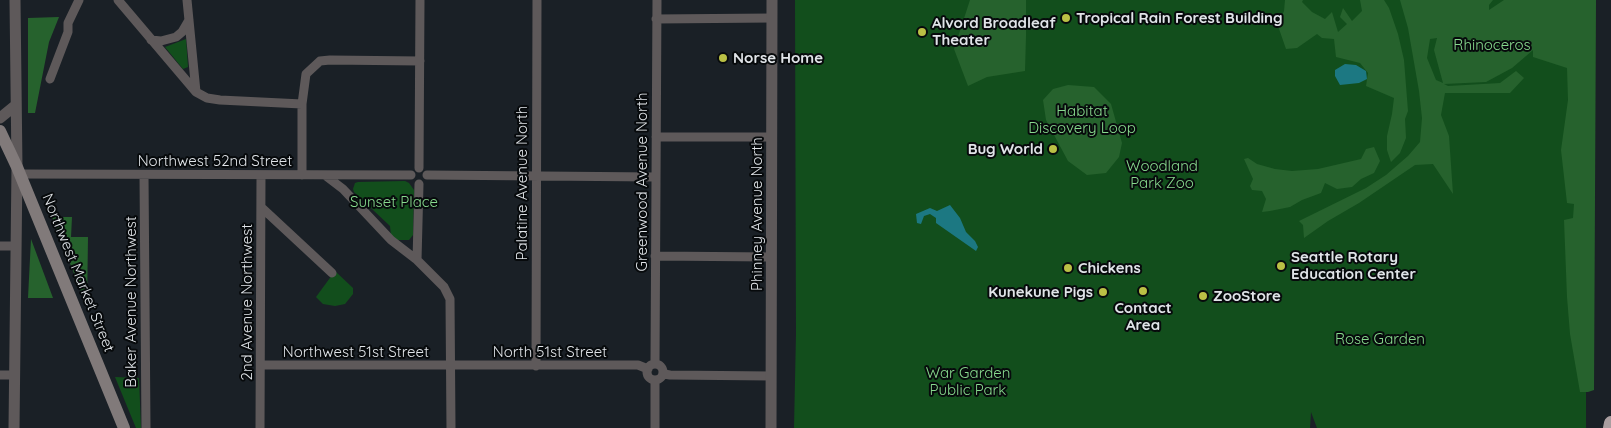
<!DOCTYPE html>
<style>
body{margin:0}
canvas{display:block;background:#1a2026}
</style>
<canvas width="1611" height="428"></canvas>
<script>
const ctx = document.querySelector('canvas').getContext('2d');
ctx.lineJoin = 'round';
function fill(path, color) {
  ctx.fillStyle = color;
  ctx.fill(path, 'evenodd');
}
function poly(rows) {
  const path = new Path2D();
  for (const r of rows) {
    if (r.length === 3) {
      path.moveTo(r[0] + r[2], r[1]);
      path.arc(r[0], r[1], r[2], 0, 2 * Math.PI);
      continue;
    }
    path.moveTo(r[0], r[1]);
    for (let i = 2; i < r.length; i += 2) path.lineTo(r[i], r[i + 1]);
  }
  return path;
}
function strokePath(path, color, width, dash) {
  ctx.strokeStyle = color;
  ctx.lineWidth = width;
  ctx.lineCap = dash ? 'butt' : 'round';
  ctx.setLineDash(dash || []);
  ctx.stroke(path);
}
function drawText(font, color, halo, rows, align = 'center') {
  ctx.font = font + ' Quicksand,sans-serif';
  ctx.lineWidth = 4;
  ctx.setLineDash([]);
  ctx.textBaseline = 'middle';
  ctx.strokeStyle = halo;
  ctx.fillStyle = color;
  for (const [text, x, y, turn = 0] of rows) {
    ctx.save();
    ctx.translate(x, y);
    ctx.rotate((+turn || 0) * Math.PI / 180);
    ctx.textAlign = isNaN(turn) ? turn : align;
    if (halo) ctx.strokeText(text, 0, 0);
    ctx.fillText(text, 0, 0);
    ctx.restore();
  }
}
fill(poly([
 [795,0,1577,0,1586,220,1586,428,1317,428,1311,412,1310,428,794,428,796,334],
 [186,39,188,67,183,69,165,47],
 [405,181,409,183,414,190,413,235,409,240,396,240,391,235,390,226,354,192,353,189,355,183,358,182],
 [335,271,353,288,353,294,345,304,335,306,323,304,316,297],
 [115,377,139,378,141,428,136,428]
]), '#124e1c');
fill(poly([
 [970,0,1026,0,1026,36,1025,71,987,77,968,86,954,49],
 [1285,0,1303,0,1302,2,1312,12,1325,19,1332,12,1338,32,1347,24,1340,17,1343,8,1352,21,1362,11,1360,0,1384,0,1389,8,1398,34,1404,60,1408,111,1405,119,1406,138,1400,153,1391,162,1387,150,1387,136,1392,114,1394,98,1366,86,1368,73,1360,63,1336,57,1334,39,1322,38,1317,34,1297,48,1286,49,1278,26,1284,11],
 [1400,0,1493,0,1489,5,1489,10,1504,0,1596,0,1594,390,1588,392,1580,392,1570,334,1567,297,1564,220,1573,218,1574,204,1567,203,1561,150,1568,100,1567,68,1533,57,1533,50,1512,68,1486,82,1444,84,1448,86,1500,83,1516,71,1524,78,1510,93,1445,93,1441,115,1449,136,1453,194,1433,164,1415,165,1359,203,1328,221,1304,238,1303,225,1299,221,1366,188,1386,175,1408,156,1420,142,1422,118,1419,91,1408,28],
 [1437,38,1434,50,1443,83,1436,80,1427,58,1430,39],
 [59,17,49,42,35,113,28,113,28,18],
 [1068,85,1094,87,1111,104,1122,143,1119,157,1106,173,1087,175,1068,161,1046,120,1043,100,1053,89],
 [1374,147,1380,161,1374,173,1361,179,1352,187,1337,189,1325,183,1321,193,1302,200,1290,207,1270,211,1262,212,1266,199,1262,191,1252,190,1250,186,1253,179,1244,159,1248,158,1257,164,1275,169,1292,171,1318,169,1361,159,1366,149],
 [52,217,72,217,71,237,88,237,87,307],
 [31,239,53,298,28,298]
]), '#26622d');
fill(poly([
 [1345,64,1356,65,1366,71,1367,79,1359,83,1340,85,1335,76,1335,70],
 [950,205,960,218,966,232,975,241,978,247,976,251,936,223,936,218,930,214,924,216,921,224,917,223,916,214,930,208,937,211]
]), '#1c7882');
strokePath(poly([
 [118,0,196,92,207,98,220,100,302,104,306,74,320,61,330,60,420,61],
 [187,0,196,92],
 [656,19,772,18],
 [151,40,161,41,176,37,182,32,189,20],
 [50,79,68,32,68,23,79,0],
 [656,137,772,137],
 [419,168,420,0],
 [20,174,411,175],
 [144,175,146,428],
 [302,175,302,104],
 [427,175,655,177],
 [326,176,343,189,391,240,417,260],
 [419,184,417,260,444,287,450,299,451,428],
 [261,207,332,273],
 [0,246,15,246],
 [655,256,771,257],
 [655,363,657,0],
 [655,372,8],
 [261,365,638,365,648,369],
 [536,366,537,0],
 [664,374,670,375,771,376],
 [0,375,14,375],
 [260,428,261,175],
 [655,428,655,380]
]), '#5e595a', 9);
strokePath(poly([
 [0,118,16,105],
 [14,428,17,167,15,0],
 [771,428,772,0]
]), '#5e595a', 11);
strokePath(poly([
 [0,131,17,167,124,428]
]), '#817a7a', 12);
strokePath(poly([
 [1610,428,1611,423]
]), '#aa9ea0', 14);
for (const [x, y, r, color] of [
 [1066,18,5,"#bac045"],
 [922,32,5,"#bac045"],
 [723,58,5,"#bac045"],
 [1053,149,5,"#bac045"],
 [1281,266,5,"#bac045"],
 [1068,268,5,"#bac045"],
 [1143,291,5,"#bac045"],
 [1103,292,5,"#bac045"],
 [1203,296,5,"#bac045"]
]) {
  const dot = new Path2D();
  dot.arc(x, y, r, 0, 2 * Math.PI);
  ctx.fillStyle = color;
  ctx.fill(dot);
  strokePath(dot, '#070a0c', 2);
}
drawText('bold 15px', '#e0e4e8', '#070a0c', [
 ["Tropical Rain Forest Building",1076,18],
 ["Alvord Broadleaf",932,23],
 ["Theater",932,40],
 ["Norse Home",733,58],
 ["Bug World",1043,149,"right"],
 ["Seattle Rotary",1291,257],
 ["Education Center",1291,274],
 ["Chickens",1078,268],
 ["Kunekune Pigs",1093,292,"right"],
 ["ZooStore",1213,296],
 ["Contact",1143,308,"center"],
 ["Area",1143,325,"center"]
], 'left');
drawText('15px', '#88da8e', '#070a0c', [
 ["Rhinoceros",1492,45],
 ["Habitat",1082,111],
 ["Discovery Loop",1082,128],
 ["Woodland",1162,166],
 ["Park Zoo",1162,183],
 ["Sunset Place",394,202],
 ["Rose Garden",1380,339],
 ["War Garden",968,373],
 ["Public Park",968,390]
]);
drawText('15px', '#e0e4e8', '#070a0c', [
 ["Northwest 52nd Street",215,161],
 ["Greenwood Avenue North",642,182,-90],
 ["Palatine Avenue North",522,183,-90],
 ["Phinney Avenue North",757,214,-90],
 ["Northwest Market Street",78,273,68],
 ["Baker Avenue Northwest",131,302,-90],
 ["2nd Avenue Northwest",247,302,-90],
 ["Northwest 51st Street",356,352],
 ["North 51st Street",550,352]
]);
</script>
